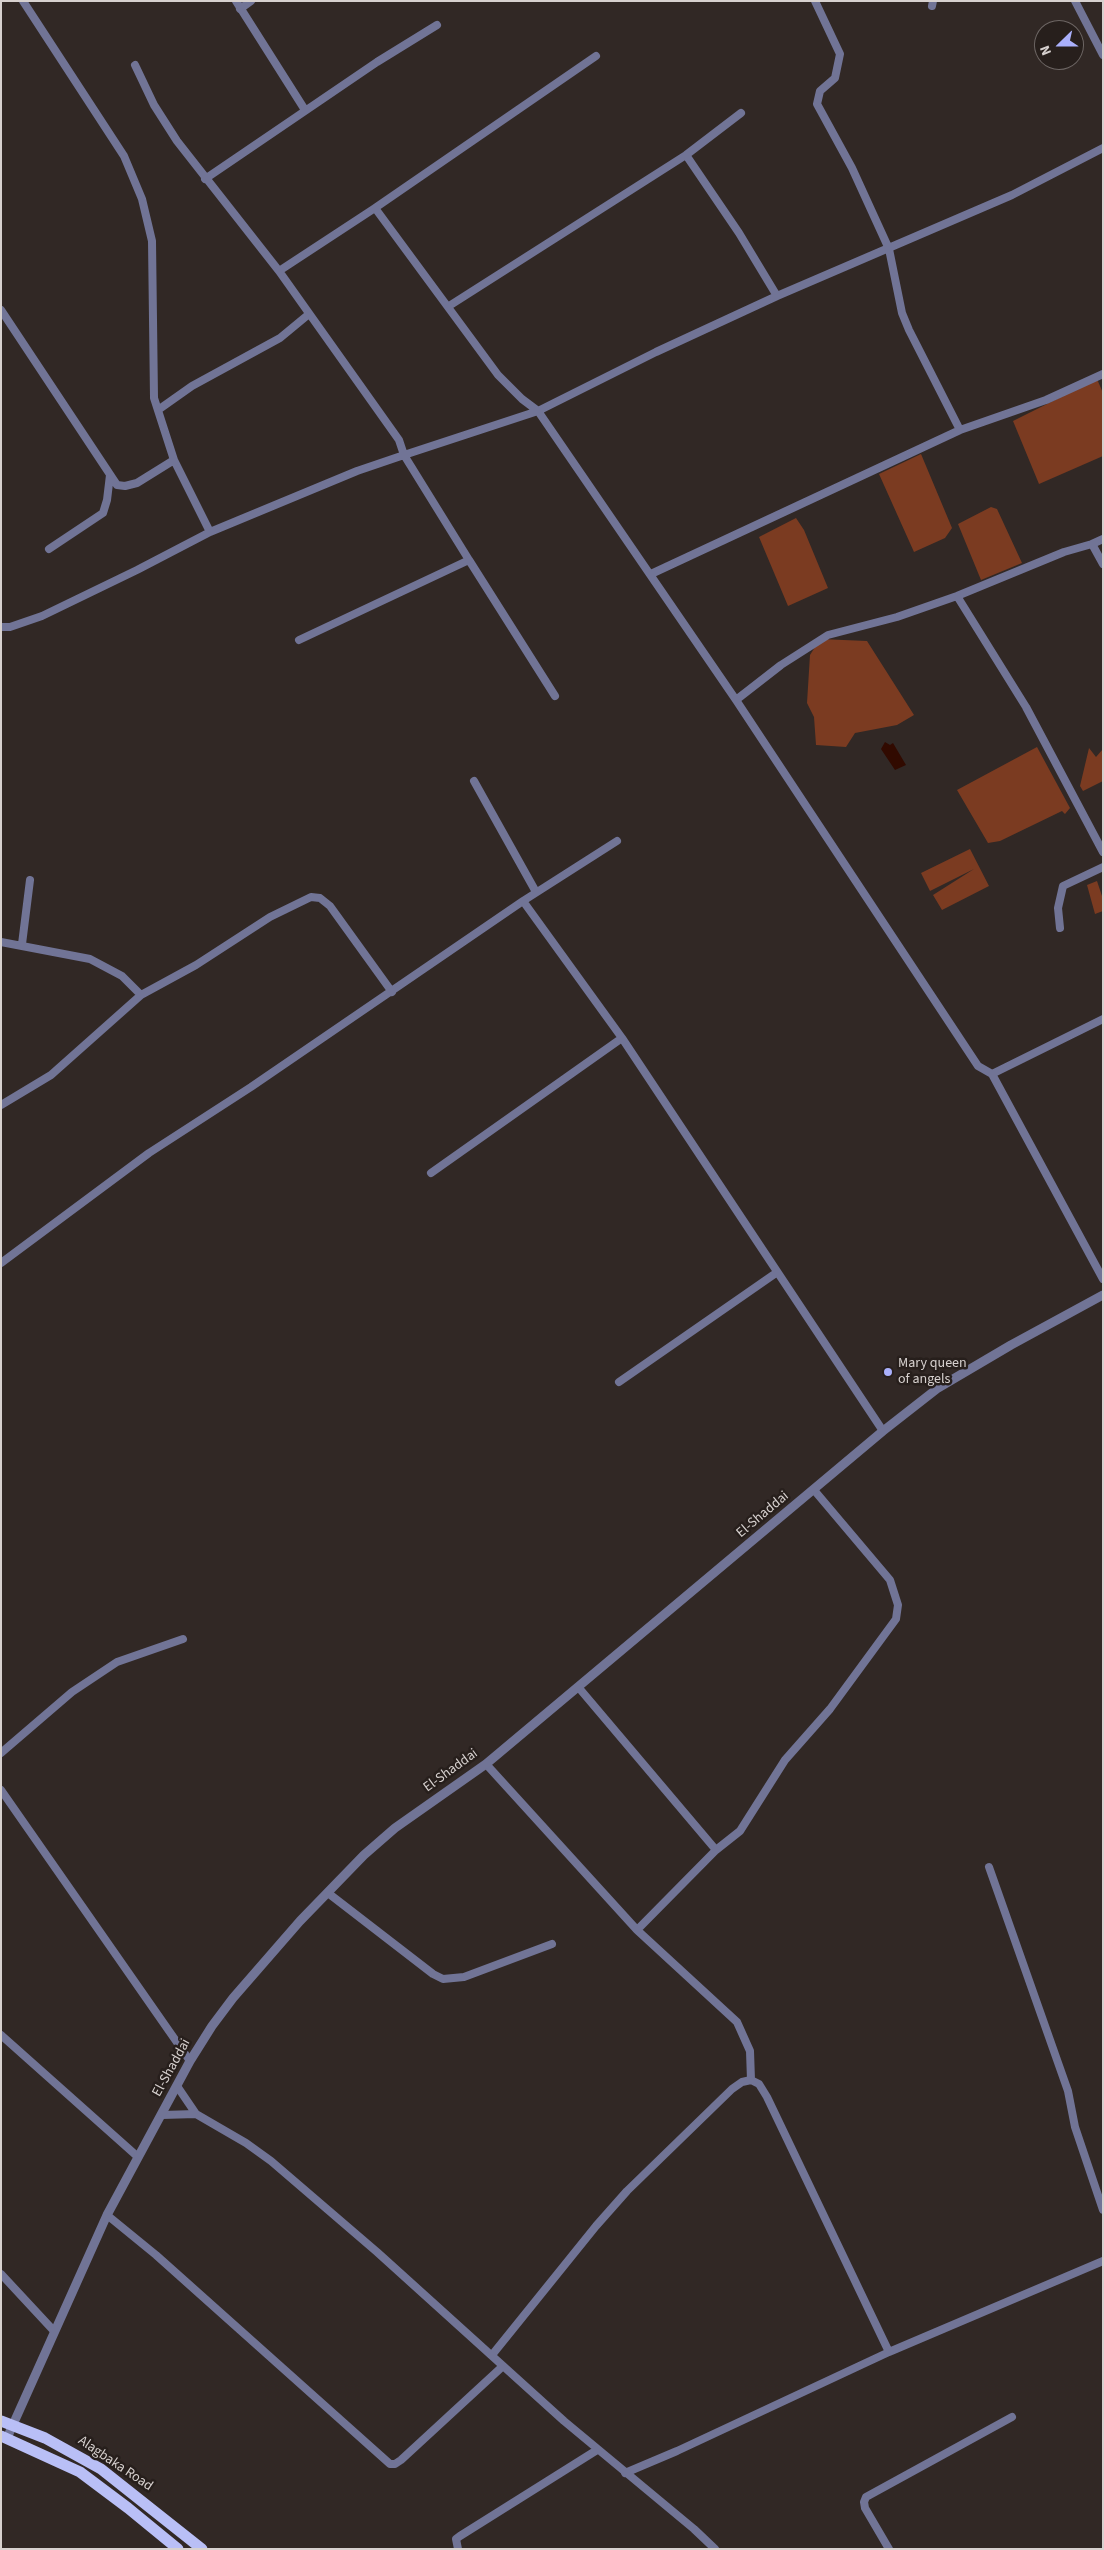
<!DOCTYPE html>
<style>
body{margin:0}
#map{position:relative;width:1104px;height:2550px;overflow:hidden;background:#312825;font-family:"Source Sans 3",sans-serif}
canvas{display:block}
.frame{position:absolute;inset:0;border:2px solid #d7d1cf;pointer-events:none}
.north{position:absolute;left:1034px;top:20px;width:50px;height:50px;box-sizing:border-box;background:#271f1c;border:1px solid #6d6664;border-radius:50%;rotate:248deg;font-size:14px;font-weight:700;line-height:20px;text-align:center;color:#d7d1cf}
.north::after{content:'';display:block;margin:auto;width:18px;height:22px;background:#aab0fb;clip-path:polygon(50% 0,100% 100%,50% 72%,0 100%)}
</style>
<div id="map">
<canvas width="1104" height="2550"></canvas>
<div class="frame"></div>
<div class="north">N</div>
</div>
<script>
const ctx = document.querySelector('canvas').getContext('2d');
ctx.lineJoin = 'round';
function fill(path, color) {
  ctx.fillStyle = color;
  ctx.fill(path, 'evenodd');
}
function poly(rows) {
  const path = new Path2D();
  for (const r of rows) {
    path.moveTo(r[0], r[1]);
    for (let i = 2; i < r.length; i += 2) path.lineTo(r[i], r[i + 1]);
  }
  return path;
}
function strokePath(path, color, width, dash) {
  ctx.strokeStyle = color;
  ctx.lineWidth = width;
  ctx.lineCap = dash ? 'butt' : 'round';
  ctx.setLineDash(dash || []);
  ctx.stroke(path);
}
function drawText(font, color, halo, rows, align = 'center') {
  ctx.font = font + ' "Source Sans 3",sans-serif';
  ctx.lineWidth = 5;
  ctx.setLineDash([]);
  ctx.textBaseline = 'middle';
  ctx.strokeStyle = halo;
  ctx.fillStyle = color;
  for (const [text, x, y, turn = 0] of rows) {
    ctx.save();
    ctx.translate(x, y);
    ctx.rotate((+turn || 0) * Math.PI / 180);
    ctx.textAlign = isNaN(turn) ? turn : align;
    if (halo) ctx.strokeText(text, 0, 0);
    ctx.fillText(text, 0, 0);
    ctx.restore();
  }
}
fill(poly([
 [1097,379,1103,393,1103,456,1039,484,1013,421],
 [921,454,952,528,945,538,914,552,879,474],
 [991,507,997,509,1022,563,981,580,958,524],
 [796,518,804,530,828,588,788,606,759,537],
 [820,639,867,641,914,715,897,725,855,733,846,747,816,745,814,717,807,703,810,655],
 [1037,747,1070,808,1065,814,1062,811,1000,841,988,843,957,790],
 [1089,748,1096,757,1103,749,1103,781,1083,791,1080,786],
 [970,849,989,886,942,910,933,895,974,869,930,891,921,873],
 [1097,881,1103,899,1103,911,1095,914,1087,885]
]), '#7b3b21');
fill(poly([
 [885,742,890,745,893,743,906,765,895,770,881,749]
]), '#310a00');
strokePath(poly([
 [23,1,124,156,142,199,152,241,154,398,174,460],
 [236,1,305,110],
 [815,1,840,54,835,78,820,91,817,104,852,168,889,249,902,313,909,330,960,430,1046,400,1103,374],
 [1075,1,1103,55],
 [932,6,933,1],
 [240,9,251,1],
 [135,65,154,105,177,141,279,271,399,440,404,455,357,471,210,532],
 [1103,148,1012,195,777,296,656,352,538,411,736,700,978,1066,992,1074,1103,1279],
 [686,155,739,233,777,296],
 [205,179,377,62,437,25],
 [375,208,596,56],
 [279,271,375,208,498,375,522,399,538,411,404,455,469,560,299,640],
 [449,306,686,155,741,113],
 [1,310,117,485,125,486,137,483,174,460,210,532,137,570,42,616,10,627,1,627],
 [158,410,192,386,280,338,309,314],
 [1092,544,1103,539],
 [49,549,103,513,107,500,110,475],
 [469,560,555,696],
 [651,574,960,430],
 [957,596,1026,707,1103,852],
 [736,700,781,665,828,635,897,617,957,596,1064,552,1092,544,1103,564],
 [474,781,536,892],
 [523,901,617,841],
 [1060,928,1058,908,1063,886,1103,867],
 [1,942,90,959,122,976,141,995],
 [22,944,30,880],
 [992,1074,1103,1019],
 [1,1105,51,1075,141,995,196,965,270,917,311,897,320,898,330,906,392,992],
 [431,1173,622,1038],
 [1,1263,149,1153,251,1087,523,901,622,1038,883,1431],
 [619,1382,776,1273],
 [579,1688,716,1850],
 [1,1753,72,1692,117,1662,183,1639],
 [486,1764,637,1930,716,1850,740,1831,785,1760,830,1709,896,1619,898,1605,890,1580,814,1490],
 [1,1790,190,2061],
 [989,1867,1068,2091,1075,2127,1103,2210],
 [328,1893,433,1974,443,1979,464,1977,552,1944],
 [637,1930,737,2022,750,2051,751,2080],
 [1,2035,138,2157],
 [177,2086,196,2114,246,2143,271,2161,377,2252,564,2421,694,2529,715,2549],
 [162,2115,196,2114],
 [107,2215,156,2255,390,2464,395,2464,401,2460,503,2366],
 [1,2274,54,2331],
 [492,2355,596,2226,627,2191,732,2089,742,2082,751,2080,759,2084,767,2097,889,2352],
 [625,2473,677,2451,889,2352,1103,2261],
 [458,2549,456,2539,460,2536,597,2450],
 [889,2549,865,2508,864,2502,866,2497,1012,2417]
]), '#717496', 8);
strokePath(poly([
 [7,2438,107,2215,190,2061,212,2026,233,1998,300,1921,364,1855,395,1828,486,1764,883,1431,938,1388,1011,1345,1103,1295]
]), '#717496', 9);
strokePath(poly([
 [1,2421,45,2438,101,2469,202,2549],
 [1,2436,80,2472,128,2508,178,2549]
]), '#b9bff6', 11);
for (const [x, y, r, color] of [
 [888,1372,5,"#aab0fb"]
]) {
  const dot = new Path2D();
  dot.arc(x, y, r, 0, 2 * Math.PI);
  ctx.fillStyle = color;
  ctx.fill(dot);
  strokePath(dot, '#271f1c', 2);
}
drawText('14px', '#d7d1cf', '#271f1c', [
 ["Mary queen",898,1364],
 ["of angels",898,1380]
], 'left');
drawText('14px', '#d7d1cf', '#271f1c', [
 ["El-Shaddai",763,1515,-40],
 ["El-Shaddai",451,1771,-36],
 ["El-Shaddai",172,2068,-61],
 ["Alagbaka Road",115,2464,34]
]);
</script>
